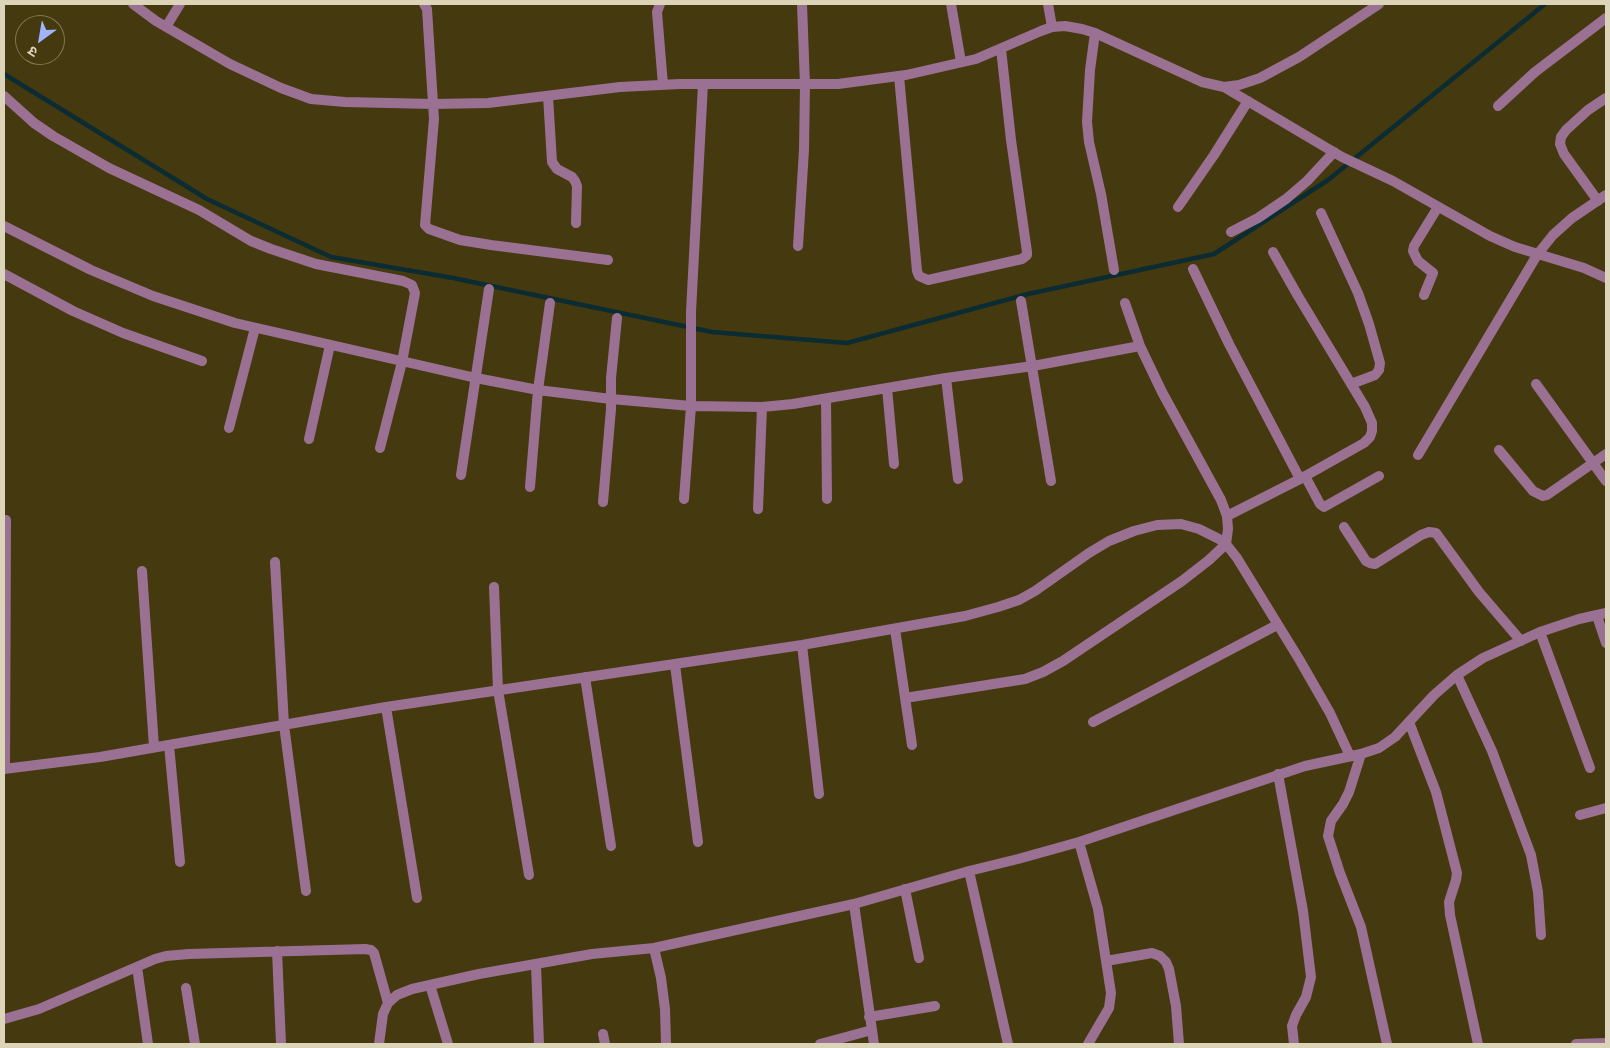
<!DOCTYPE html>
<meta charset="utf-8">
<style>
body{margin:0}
#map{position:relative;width:1610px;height:1048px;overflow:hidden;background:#45390f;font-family:"IBM Plex Sans","Noto Sans Devanagari",sans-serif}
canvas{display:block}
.frame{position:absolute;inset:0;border:5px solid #dcd4b8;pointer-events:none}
.north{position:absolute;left:15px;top:15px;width:50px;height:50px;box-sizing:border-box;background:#45390f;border:1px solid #817753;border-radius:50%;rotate:212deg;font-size:14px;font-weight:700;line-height:20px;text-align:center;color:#dcd4b8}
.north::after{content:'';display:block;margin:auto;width:18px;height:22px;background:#a0b3fd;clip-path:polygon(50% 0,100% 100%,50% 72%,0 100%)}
</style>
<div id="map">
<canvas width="1610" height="1048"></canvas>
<div class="frame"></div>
<div class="north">उ</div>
</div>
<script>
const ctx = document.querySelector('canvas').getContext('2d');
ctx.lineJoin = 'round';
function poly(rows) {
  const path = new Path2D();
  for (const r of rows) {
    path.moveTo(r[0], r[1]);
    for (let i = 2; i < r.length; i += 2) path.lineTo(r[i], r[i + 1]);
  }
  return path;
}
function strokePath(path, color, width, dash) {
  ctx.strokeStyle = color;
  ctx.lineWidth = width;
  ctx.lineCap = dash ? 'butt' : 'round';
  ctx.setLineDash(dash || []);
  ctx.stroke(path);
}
strokePath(poly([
 [4,74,207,199,331,257,453,278,712,332,847,343,1028,294,1214,254,1328,180,1545,4]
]), '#0a2c32', 4.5);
strokePath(poly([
 [133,4,156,21,230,64,281,88,311,99,345,102,433,104,488,103,620,87,680,84,838,84,906,75,976,59,1041,31,1052,27,1065,26,1082,29,1095,33,1202,82,1224,87,1239,85,1260,78,1299,57,1379,4],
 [424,4,427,9,434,119,425,225,429,229,460,240,491,245,608,260],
 [660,4,657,12,663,85],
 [951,4,961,62],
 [1048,4,1052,27],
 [166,27,180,4],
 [1095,33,1090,70,1087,122,1089,142,1101,194,1114,270],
 [899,76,917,271,919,276,928,280,1022,259,1027,255,1027,252,1011,140,1001,49],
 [1224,87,1342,157,1393,181,1490,236,1515,247,1584,268,1606,278],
 [4,96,34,123,53,136,109,168,199,210,251,241,271,249,316,264,403,281,412,285,415,293,402,362,380,448],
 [548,96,552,162,557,169,572,177,575,181,577,186,576,223],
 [1498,106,1535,72,1606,18],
 [1598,201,1564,154,1560,144,1561,137,1566,130,1588,110,1606,98],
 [1178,207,1214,155,1248,101],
 [1321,213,1358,293,1369,324,1380,363,1379,370,1375,375,1351,384],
 [4,226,91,270,153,296,235,323,476,378,538,390,611,399,691,406,762,407,793,404,946,378,1033,366,1140,346],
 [1231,232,1258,218,1286,199,1307,181,1334,152],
 [798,246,804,150,805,85,802,4],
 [1193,269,1229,344,1300,479],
 [4,274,73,311,123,333,202,361],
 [1424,295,1433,273,1418,261,1413,251,1414,246,1438,207],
 [1021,301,1051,481],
 [946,378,958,479],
 [1536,384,1606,481],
 [887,388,894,464],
 [826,399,827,499],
 [229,428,255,328],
 [309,439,330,345],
 [1499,450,1533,491,1543,496,1547,495,1606,454],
 [1418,455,1537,255,1553,235,1572,218,1606,195],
 [461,475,489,289],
 [1305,476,1320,504,1324,507,1379,476],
 [530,487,538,390,550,303],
 [684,499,691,406,691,312,703,84],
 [603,502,611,409,611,378,617,318],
 [758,509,762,407],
 [1227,516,1300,479,1364,443,1370,437,1372,431,1372,423,1365,407,1298,296,1273,252],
 [1344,527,1366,561,1370,563,1375,564,1421,535,1429,532,1436,533,1479,592,1521,641],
 [275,562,284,725,306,891],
 [142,571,154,747],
 [494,587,498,690,529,875],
 [1597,616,1606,643],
 [895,629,912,745],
 [1540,632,1590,768],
 [802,645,819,794],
 [675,665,698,842],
 [1457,675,1492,751,1531,855,1538,892,1541,935],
 [585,677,611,846],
 [905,698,1025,679,1043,672,1063,661,1182,581,1209,560,1226,544,1228,529,1227,516,1221,500,1162,392,1140,346,1125,303],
 [386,707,417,898],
 [1093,722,1277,625],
 [1409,722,1436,792,1457,873,1456,880,1449,902,1450,915,1478,1044],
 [169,745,180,862],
 [1361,754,1349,792,1343,804,1331,821,1328,836,1340,873,1361,927,1387,1044],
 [4,769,100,757,386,707,802,645,965,616,998,607,1019,600,1035,591,1089,553,1109,541,1134,531,1157,525,1181,524,1199,529,1219,539,1226,544,1237,558,1299,659,1330,713,1350,756],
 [5,769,6,520],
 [1278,774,1303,911,1311,977,1306,997,1296,1015,1292,1026,1294,1044],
 [1580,815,1606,808],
 [1079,842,1098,909,1111,993,1109,1008,1088,1044],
 [969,871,1008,1044],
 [905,889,919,958],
 [854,904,874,1044],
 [654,948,661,978,665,1009,666,1044],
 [277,951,281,1044],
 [1106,961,1152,953,1160,956,1166,962,1169,969,1176,1006,1179,1044],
 [536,965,539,1044],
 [137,967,148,1044],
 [430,985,448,1044],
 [186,988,195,1044],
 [869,1017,935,1006],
 [4,1019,39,1009,155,959,166,956,189,954,365,949,371,950,374,953,388,1003],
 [603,1034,605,1044],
 [379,1044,383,1014,388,1003,397,995,412,989,479,974,592,954,654,948,854,904,969,871,1018,859,1079,842,1305,766,1361,754,1379,748,1395,737,1434,695,1457,675,1483,658,1540,632,1579,619,1606,613],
 [820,1044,872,1030],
 [1576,1044,1606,1043]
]), '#9b7193', 10);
</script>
